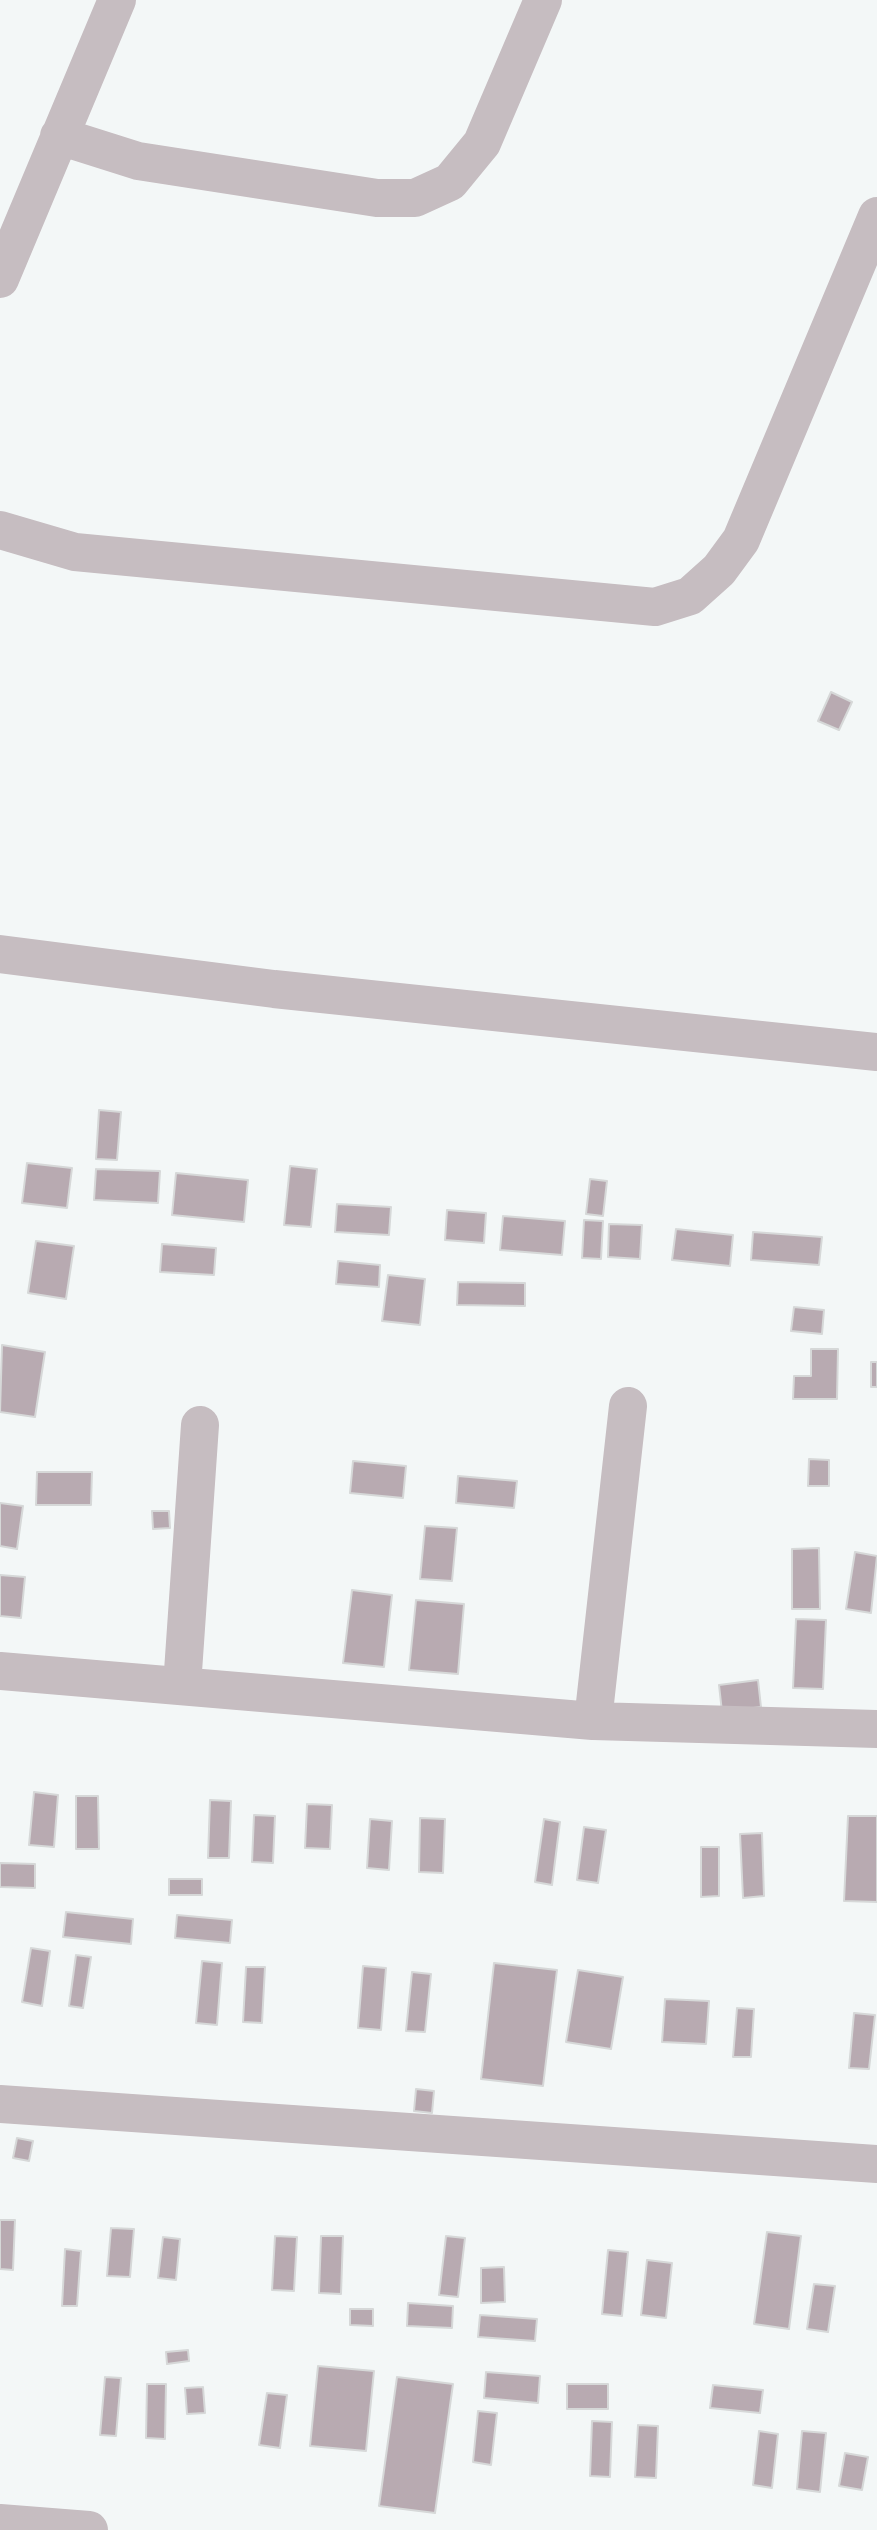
<!DOCTYPE html>
<style>
body{margin:0}
canvas{display:block;background:#f3f7f7}
</style>
<canvas width="877" height="2530"></canvas>
<script>
const ctx = document.querySelector('canvas').getContext('2d');
ctx.lineJoin = 'round';
function fill(path, color) {
  ctx.fillStyle = color;
  ctx.fill(path, 'evenodd');
}
function poly(rows) {
  const path = new Path2D();
  for (const r of rows) {
    path.moveTo(r[0], r[1]);
    for (let i = 2; i < r.length; i += 2) path.lineTo(r[i], r[i + 1]);
  }
  return path;
}
function strokePath(path, color, width, dash) {
  ctx.strokeStyle = color;
  ctx.lineWidth = width;
  ctx.lineCap = dash ? 'butt' : 'round';
  ctx.setLineDash(dash || []);
  ctx.stroke(path);
}
const building = poly([
 [831,692,852,702,839,730,818,721,831,692],
 [99,1110,121,1112,117,1160,96,1159,99,1110],
 [27,1163,72,1168,67,1208,22,1203,27,1163],
 [290,1166,317,1169,311,1227,284,1225,290,1166],
 [96,1169,160,1171,158,1203,94,1200,96,1169],
 [176,1173,248,1180,244,1222,172,1215,176,1173],
 [590,1179,607,1181,603,1216,586,1214,590,1179],
 [337,1204,391,1207,389,1235,335,1232,337,1204],
 [447,1210,486,1213,484,1243,445,1240,447,1210],
 [503,1216,565,1221,562,1255,500,1250,503,1216],
 [584,1220,603,1221,601,1259,582,1258,584,1220],
 [609,1224,642,1225,640,1259,608,1257,609,1224],
 [676,1229,733,1235,730,1266,672,1260,676,1229],
 [753,1232,822,1237,819,1265,751,1260,753,1232],
 [36,1241,74,1246,66,1299,28,1293,36,1241],
 [162,1244,216,1248,214,1275,160,1272,162,1244],
 [338,1261,380,1265,379,1287,336,1284,338,1261],
 [388,1275,425,1279,420,1325,382,1321,388,1275],
 [458,1282,525,1283,525,1306,457,1305,458,1282],
 [794,1307,824,1310,822,1334,791,1331,794,1307],
 [2,1345,45,1352,35,1417,0,1412,2,1345],
 [811,1349,838,1349,837,1399,793,1399,794,1376,811,1376,811,1349],
 [871,1362,877,1362,877,1387,871,1387,871,1362],
 [809,1459,829,1460,829,1486,808,1486,809,1459],
 [353,1461,406,1466,403,1498,350,1493,353,1461],
 [37,1472,92,1472,91,1505,36,1505,37,1472],
 [458,1476,517,1481,514,1508,456,1503,458,1476],
 [0,1503,23,1506,17,1549,0,1546,0,1503],
 [152,1511,169,1511,170,1528,153,1529,152,1511],
 [425,1526,457,1528,452,1581,420,1579,425,1526],
 [819,1548,820,1609,792,1609,792,1549,819,1548],
 [855,1552,877,1556,871,1613,846,1609,855,1552],
 [0,1575,25,1577,21,1618,0,1616,0,1575],
 [352,1590,392,1595,384,1667,343,1663,352,1590],
 [416,1600,464,1604,458,1674,409,1670,416,1600],
 [796,1619,826,1620,823,1689,793,1688,796,1619],
 [758,1680,761,1707,722,1712,719,1685,758,1680],
 [34,1792,58,1795,54,1847,29,1845,34,1792],
 [76,1796,98,1796,99,1849,76,1849,76,1796],
 [210,1800,231,1801,229,1858,208,1858,210,1800],
 [307,1804,332,1805,330,1849,305,1848,307,1804],
 [254,1815,275,1816,273,1863,252,1862,254,1815],
 [848,1816,877,1816,877,1902,844,1901,848,1816],
 [420,1818,445,1819,443,1873,419,1872,420,1818],
 [370,1819,392,1821,389,1870,367,1868,370,1819],
 [544,1819,560,1822,552,1885,535,1882,544,1819],
 [584,1827,606,1830,598,1883,577,1880,584,1827],
 [762,1833,764,1896,743,1898,740,1834,762,1833],
 [701,1847,719,1847,719,1896,701,1897,701,1847],
 [0,1863,35,1864,35,1888,0,1887,0,1863],
 [169,1879,202,1879,202,1895,169,1895,169,1879],
 [66,1912,133,1919,131,1944,63,1937,66,1912],
 [177,1915,232,1920,230,1943,175,1938,177,1915],
 [31,1948,50,1951,42,2006,22,2002,31,1948],
 [76,1955,91,1957,83,2008,69,2006,76,1955],
 [202,1961,222,1963,217,2025,196,2023,202,1961],
 [494,1963,557,1970,543,2086,481,2079,494,1963],
 [363,1966,386,1968,381,2030,358,2028,363,1966],
 [246,1967,265,1967,262,2023,243,2022,246,1967],
 [578,1970,623,1977,611,2049,566,2042,578,1970],
 [412,1972,431,1974,425,2032,406,2031,412,1972],
 [665,1999,709,2001,706,2044,662,2042,665,1999],
 [737,2008,754,2009,751,2057,733,2057,737,2008],
 [854,2013,875,2015,869,2069,849,2068,854,2013],
 [416,2089,434,2091,432,2113,414,2111,416,2089],
 [17,2138,33,2141,29,2161,13,2158,17,2138],
 [0,2220,15,2220,13,2270,0,2269,0,2220],
 [111,2228,134,2229,130,2277,107,2276,111,2228],
 [767,2232,801,2236,789,2329,754,2324,767,2232],
 [275,2236,297,2237,294,2291,272,2290,275,2236],
 [321,2236,343,2236,341,2294,319,2293,321,2236],
 [446,2236,465,2238,458,2297,439,2295,446,2236],
 [163,2237,180,2239,176,2280,158,2278,163,2237],
 [65,2249,81,2251,77,2306,62,2306,65,2249],
 [608,2250,628,2252,622,2316,602,2314,608,2250],
 [647,2260,672,2263,666,2318,641,2315,647,2260],
 [504,2267,505,2302,481,2303,481,2268,504,2267],
 [814,2284,835,2286,828,2332,807,2329,814,2284],
 [408,2303,453,2306,452,2328,407,2326,408,2303],
 [350,2309,373,2309,373,2326,350,2325,350,2309],
 [480,2315,537,2319,535,2341,478,2337,480,2315],
 [188,2350,189,2361,167,2364,166,2352,188,2350],
 [318,2366,374,2371,366,2451,310,2446,318,2366],
 [486,2372,540,2376,538,2403,484,2398,486,2372],
 [105,2377,121,2378,116,2436,100,2435,105,2377],
 [397,2377,453,2384,435,2513,379,2506,397,2377],
 [147,2384,166,2384,165,2439,146,2438,147,2384],
 [567,2384,608,2384,608,2409,567,2409,567,2384],
 [713,2385,763,2390,760,2413,710,2408,713,2385],
 [203,2387,205,2413,187,2414,185,2388,203,2387],
 [267,2393,287,2395,280,2448,259,2445,267,2393],
 [478,2411,497,2413,491,2465,473,2462,478,2411],
 [592,2421,612,2422,610,2477,590,2476,592,2421],
 [638,2425,658,2426,656,2478,635,2477,638,2425],
 [759,2431,778,2434,772,2488,753,2485,759,2431],
 [802,2431,826,2433,820,2492,797,2489,802,2431],
 [845,2453,868,2457,862,2490,839,2486,845,2453]
]);
fill(building, '#b8aab1');
strokePath(building, '#d6d8d8', 2);
strokePath(poly([
 [59,136,138,161,377,198,415,198,450,182,482,143,543,0],
 [0,279,117,0],
 [0,530,75,552,655,607,690,596,719,570,741,540,877,216],
 [0,954,274,989,877,1052],
 [0,1671,593,1721,877,1729],
 [182,1686,200,1425],
 [593,1721,628,1406],
 [0,2104,877,2164],
 [0,2523,89,2530]
]), '#c6bdc1', 38);
</script>
